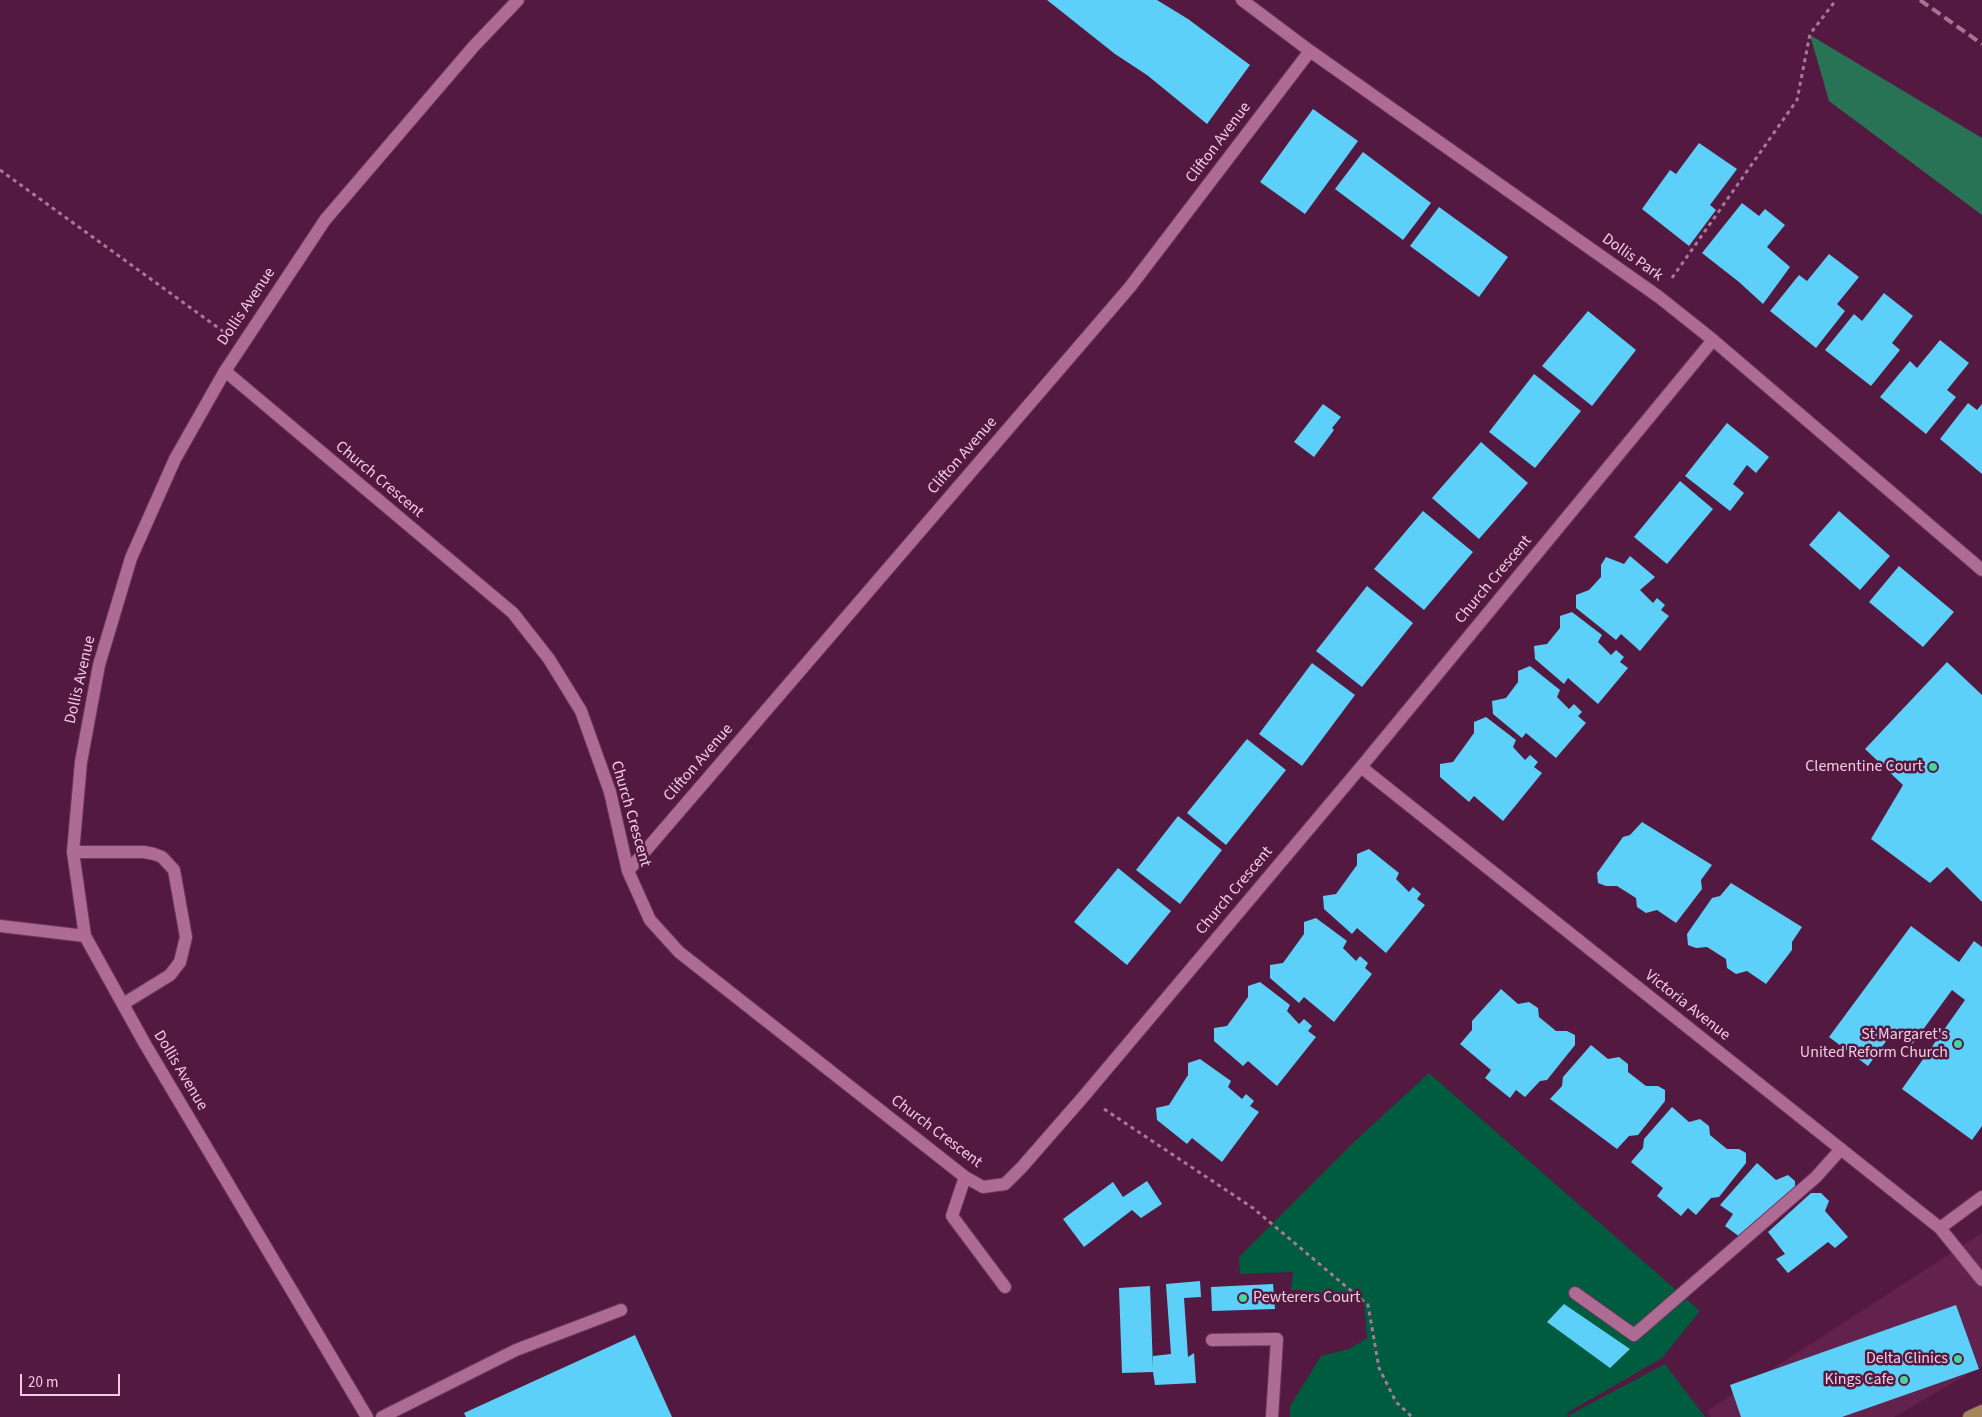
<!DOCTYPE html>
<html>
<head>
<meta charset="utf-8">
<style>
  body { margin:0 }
  #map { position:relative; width:1982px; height:1417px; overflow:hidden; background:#541940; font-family:"Source Sans 3",sans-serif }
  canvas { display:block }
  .scale { position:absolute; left:20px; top:1374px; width:100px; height:22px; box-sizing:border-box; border:2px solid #f1cce1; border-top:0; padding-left:6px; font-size:15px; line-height:18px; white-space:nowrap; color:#f1cce1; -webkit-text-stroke:4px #541940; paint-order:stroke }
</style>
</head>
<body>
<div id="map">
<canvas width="1982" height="1417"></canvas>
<div class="scale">20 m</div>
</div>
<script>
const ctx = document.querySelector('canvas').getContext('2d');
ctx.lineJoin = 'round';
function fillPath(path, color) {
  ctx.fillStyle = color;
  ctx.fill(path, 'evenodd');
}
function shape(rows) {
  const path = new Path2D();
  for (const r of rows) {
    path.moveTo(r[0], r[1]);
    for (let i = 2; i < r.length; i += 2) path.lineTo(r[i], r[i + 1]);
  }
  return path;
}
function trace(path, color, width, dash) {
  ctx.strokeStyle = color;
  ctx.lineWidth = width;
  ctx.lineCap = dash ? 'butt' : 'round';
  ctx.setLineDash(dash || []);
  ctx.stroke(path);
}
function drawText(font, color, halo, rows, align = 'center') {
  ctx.font = font + ' "Source Sans 3",sans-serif';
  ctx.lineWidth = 5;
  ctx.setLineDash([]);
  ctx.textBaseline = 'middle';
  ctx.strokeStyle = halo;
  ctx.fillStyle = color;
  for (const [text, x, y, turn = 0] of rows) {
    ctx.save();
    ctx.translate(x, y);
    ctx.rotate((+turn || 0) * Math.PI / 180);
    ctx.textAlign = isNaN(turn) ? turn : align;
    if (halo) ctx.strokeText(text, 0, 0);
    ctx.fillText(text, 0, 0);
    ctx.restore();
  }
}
const built = shape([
  [1982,1233,1982,1366,1894,1417,1711,1417,1707,1411]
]);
const green = shape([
  [1429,1073,1700,1311,1662,1358,1567,1413,1568,1417,1290,1417,1290,1406,1321,1356,1349,1349,1367,1338,1364,1302,1303,1301,1303,1290,1291,1290,1293,1272,1240,1274,1239,1257,1355,1141],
  [1665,1364,1705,1417,1570,1417,1569,1415]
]);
const forest = shape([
  [1810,35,1982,138,1982,215,1829,101]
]);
const building = shape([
  [1047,0,1157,0,1188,19,1250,65,1207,124,1147,75,1115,54],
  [1313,109,1358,141,1305,214,1260,182],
  [1699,143,1737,169,1710,205,1716,210,1689,246,1642,209,1670,170,1676,174],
  [1363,152,1431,203,1403,240,1335,189],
  [1742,203,1759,216,1765,209,1785,225,1767,247,1790,267,1763,304,1739,282,1702,253],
  [1439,207,1508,257,1479,297,1410,246],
  [1829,254,1859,277,1837,304,1845,311,1816,348,1770,311,1799,275,1807,281],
  [1884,293,1913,316,1892,343,1900,350,1871,386,1825,350,1854,314,1862,321],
  [1588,311,1636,350,1592,406,1542,366],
  [1940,340,1969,363,1947,390,1956,397,1926,434,1880,397,1910,361,1917,368],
  [1534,374,1581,411,1535,468,1489,432],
  [1968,403,1977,410,1982,404,1982,474,1940,439],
  [1323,404,1341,417,1332,428,1334,430,1314,457,1294,442],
  [1727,423,1769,457,1756,473,1747,465,1733,484,1744,493,1730,511,1685,476],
  [1481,442,1528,483,1479,539,1432,498],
  [1680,481,1713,509,1667,564,1634,537],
  [1423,511,1473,552,1424,610,1374,569],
  [1839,511,1890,556,1860,590,1809,545],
  [1630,556,1655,577,1640,590,1653,603,1657,598,1665,605,1661,610,1669,616,1640,651,1621,634,1616,640,1576,608,1576,595,1589,590,1601,577,1601,565,1606,557,1624,564],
  [1899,566,1954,612,1923,647,1869,602],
  [1367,586,1413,623,1362,687,1316,651],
  [1572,612,1602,635,1598,642,1611,655,1616,650,1624,657,1620,662,1628,668,1598,704,1568,678,1564,684,1535,659,1534,646,1547,644,1560,628,1560,616],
  [1947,662,1982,695,1982,902,1947,867,1930,883,1871,839,1903,785,1865,749],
  [1312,663,1355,695,1302,766,1259,734],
  [1530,666,1560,690,1557,697,1569,709,1574,704,1582,712,1578,716,1586,723,1556,758,1526,733,1522,738,1493,714,1492,701,1506,698,1518,682,1518,671],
  [1486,717,1516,740,1513,747,1525,760,1530,755,1538,762,1534,767,1542,773,1503,821,1474,796,1469,802,1440,777,1440,764,1453,762,1474,733,1474,722],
  [1247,739,1286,770,1226,845,1187,813],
  [1178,816,1222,850,1180,904,1136,870],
  [1642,822,1712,865,1701,880,1702,889,1676,923,1657,910,1646,913,1637,907,1636,898,1617,886,1606,886,1598,883,1597,873,1623,837,1630,835],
  [1369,849,1399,873,1396,879,1409,892,1413,887,1421,894,1417,899,1425,905,1386,953,1357,928,1352,934,1324,909,1323,896,1336,894,1357,865,1357,854],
  [1118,868,1171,911,1127,965,1074,922],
  [1731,883,1802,927,1792,942,1792,950,1766,984,1747,971,1736,974,1727,968,1726,959,1707,947,1696,948,1688,945,1687,934,1712,898,1720,896],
  [1316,918,1347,941,1343,948,1356,961,1360,956,1368,963,1365,968,1372,974,1334,1022,1304,997,1299,1003,1270,978,1270,965,1283,963,1304,934,1304,922],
  [1911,926,1959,962,1974,941,1982,947,1982,1126,1972,1140,1902,1089,1965,1000,1952,990,1911,1046,1892,1033,1868,1066,1829,1037],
  [1260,982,1290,1005,1287,1011,1299,1024,1304,1019,1312,1026,1308,1031,1316,1037,1277,1086,1248,1061,1243,1066,1214,1041,1214,1028,1227,1026,1248,997,1248,986],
  [1501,989,1518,1004,1529,1002,1538,1008,1539,1017,1556,1031,1567,1031,1575,1035,1575,1045,1547,1080,1540,1081,1525,1097,1516,1090,1510,1098,1485,1078,1491,1070,1460,1044,1472,1030,1472,1021],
  [1591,1045,1608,1059,1619,1057,1628,1064,1628,1072,1646,1086,1658,1086,1665,1090,1665,1101,1638,1135,1629,1136,1617,1149,1550,1099,1562,1086,1563,1077],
  [1200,1059,1231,1081,1228,1087,1242,1099,1246,1094,1254,1101,1250,1106,1259,1112,1222,1162,1192,1138,1187,1144,1157,1120,1156,1108,1169,1105,1188,1075,1188,1063],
  [1672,1107,1689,1122,1700,1119,1709,1126,1710,1135,1727,1149,1739,1149,1746,1153,1746,1163,1719,1197,1711,1198,1696,1215,1688,1208,1681,1216,1657,1196,1663,1188,1631,1162,1643,1148,1644,1139],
  [1757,1163,1776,1180,1788,1175,1795,1181,1795,1192,1740,1237,1725,1226,1733,1214,1720,1205],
  [1147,1181,1162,1204,1141,1218,1132,1210,1084,1247,1063,1219,1113,1182,1123,1197],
  [1811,1193,1821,1193,1829,1201,1825,1211,1848,1237,1835,1248,1828,1242,1788,1273,1776,1259,1785,1254,1768,1232],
  [1200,1281,1201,1297,1184,1298,1188,1357,1194,1353,1196,1383,1155,1385,1153,1372,1122,1373,1119,1288,1150,1286,1153,1368,1153,1356,1171,1354,1166,1284],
  [1273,1284,1275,1309,1212,1311,1211,1287],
  [1564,1304,1630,1349,1610,1368,1547,1322],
  [1956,1305,1979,1369,1842,1417,1741,1417,1730,1385],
  [635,1335,672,1417,466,1417,464,1413]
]);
const path = shape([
  [0,170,224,332],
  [1672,278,1797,100,1810,34,1836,0],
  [1104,1109,1253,1208,1368,1305,1379,1368,1396,1402,1412,1417]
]);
const service = shape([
  [73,852,144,852,154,854,162,857,174,870,186,937,180,962,170,975,123,1004],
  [1940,1228,1982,1197],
  [1575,1293,1634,1335,1816,1177,1841,1149],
  [382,1417,516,1350,621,1310]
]);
const minor = shape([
  [1242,0,1310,51,1659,297,1713,340,1982,570],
  [225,371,513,613,549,659,581,711,610,792,628,871,650,920,679,952,965,1177,983,1187,1005,1184,1022,1167,1084,1096,1361,767,1713,340],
  [1361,767,1940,1228,1982,1280],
  [628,871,1130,287,1310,51],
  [0,926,85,936],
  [965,1177,952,1216,1005,1287],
  [1212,1340,1277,1339,1272,1417],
  [367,1417,145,1044,85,936,73,852,81,762,99,665,131,558,175,459,225,371,325,220,474,46,518,0]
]);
const primary = shape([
  [1969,1417,1982,1411]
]);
const rail = shape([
  [1920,0,1982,44]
]);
const markers = [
  [1933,767,5,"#47d49d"],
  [1958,1044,5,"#47d49d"],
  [1243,1298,5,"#47d49d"],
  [1958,1359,5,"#47d49d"],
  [1904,1380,5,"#47d49d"]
];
const streetNames = [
  ["Clifton Avenue",1219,143,-53],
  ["Dollis Park",1632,258,35],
  ["Dollis Avenue",247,307,-56],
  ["Clifton Avenue",963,456,-49],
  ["Church Crescent",379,480,40],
  ["Church Crescent",1494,580,-50],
  ["Dollis Avenue",81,680,-77],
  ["Clifton Avenue",699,763,-49],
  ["Church Crescent",630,814,74],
  ["Church Crescent",1235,891,-50],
  ["Victoria Avenue",1687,1006,38],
  ["Dollis Avenue",180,1071,59],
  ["Church Crescent",936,1132,37]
];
const poiNames = [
  ["Clementine Court",1923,767],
  ["St Margaret's",1948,1035],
  ["United Reform Church",1948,1053],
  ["Pewterers Court",1253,1298,"left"],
  ["Delta Clinics",1948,1359],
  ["Kings Cafe",1894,1380]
];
fillPath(built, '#63224d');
fillPath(green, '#005c3f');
fillPath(forest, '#287355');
fillPath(building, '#5cd0f8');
trace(service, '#6b395b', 14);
trace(minor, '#6b395b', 14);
trace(primary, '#6b395b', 14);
trace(path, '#a87996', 3, [4, 4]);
trace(service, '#ae6b93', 12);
trace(minor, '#ae6b93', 12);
trace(primary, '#a4845b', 12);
trace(rail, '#a47592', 4, [10, 5]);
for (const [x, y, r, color] of markers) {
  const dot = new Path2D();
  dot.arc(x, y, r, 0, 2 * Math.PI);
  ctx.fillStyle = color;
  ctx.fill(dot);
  trace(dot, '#541940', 2);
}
drawText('16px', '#f1cce1', '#541940', streetNames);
drawText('16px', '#f1cce1', '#541940', poiNames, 'right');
</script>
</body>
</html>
